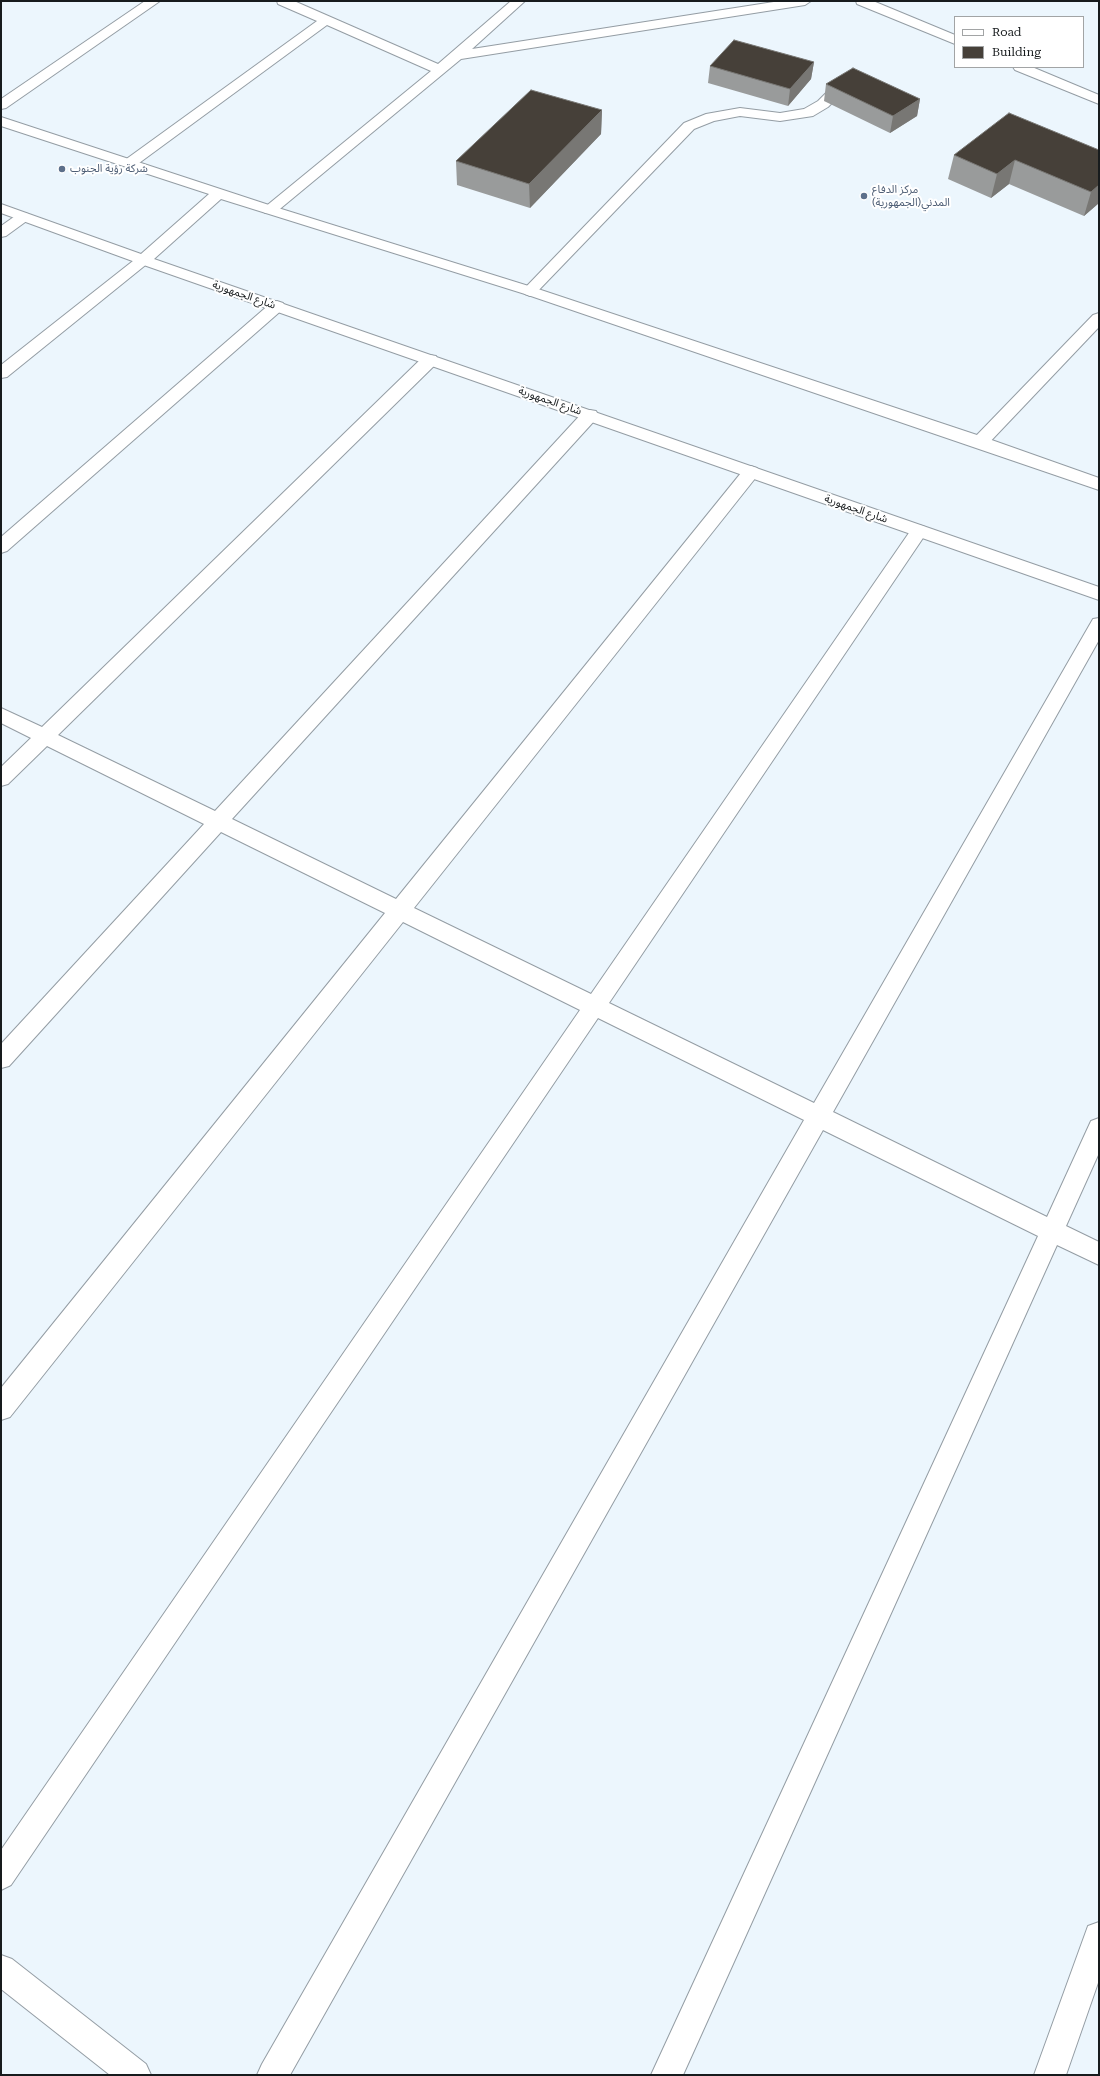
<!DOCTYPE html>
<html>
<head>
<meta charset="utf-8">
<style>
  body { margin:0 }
  #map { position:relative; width:1100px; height:2076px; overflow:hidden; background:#ecf6fd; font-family:"Roboto Serif",serif }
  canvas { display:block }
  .frame { position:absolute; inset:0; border:2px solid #171b1d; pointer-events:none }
  .legend { position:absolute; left:954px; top:16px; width:130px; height:52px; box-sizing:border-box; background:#fff; border:1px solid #a2a4a5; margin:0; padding:5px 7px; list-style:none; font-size:12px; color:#171b1d }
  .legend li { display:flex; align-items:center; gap:8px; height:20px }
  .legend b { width:20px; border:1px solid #a2a4a5 }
</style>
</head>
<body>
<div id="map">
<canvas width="1100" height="2076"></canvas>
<div class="frame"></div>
<ul class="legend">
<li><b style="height:5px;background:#fff"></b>Road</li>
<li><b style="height:11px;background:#464039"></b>Building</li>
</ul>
</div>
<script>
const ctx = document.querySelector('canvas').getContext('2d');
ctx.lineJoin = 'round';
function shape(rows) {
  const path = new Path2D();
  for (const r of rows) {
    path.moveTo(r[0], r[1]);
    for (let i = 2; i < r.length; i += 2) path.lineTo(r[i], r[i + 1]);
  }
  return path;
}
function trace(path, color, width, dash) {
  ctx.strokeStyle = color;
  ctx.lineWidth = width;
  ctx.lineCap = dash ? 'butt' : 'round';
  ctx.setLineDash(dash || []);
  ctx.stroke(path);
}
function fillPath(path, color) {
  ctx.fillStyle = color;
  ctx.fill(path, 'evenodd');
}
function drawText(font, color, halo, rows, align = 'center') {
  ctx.font = font + ' "Roboto Serif","Noto Sans Arabic",serif';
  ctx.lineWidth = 4;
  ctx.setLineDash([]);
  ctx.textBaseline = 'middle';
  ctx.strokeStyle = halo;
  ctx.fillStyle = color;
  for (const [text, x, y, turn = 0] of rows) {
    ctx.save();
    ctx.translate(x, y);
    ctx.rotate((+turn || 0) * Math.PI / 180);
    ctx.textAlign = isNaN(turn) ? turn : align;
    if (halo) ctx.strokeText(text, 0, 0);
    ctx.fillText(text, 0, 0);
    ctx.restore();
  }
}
const street = shape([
  [145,1,160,1,6,108,1,109,1,99,145,1],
  [277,1,294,1,438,64,511,1,525,1,472,49,780,1,811,1,805,5,461,59,275,213,265,213,263,210,265,207,431,71,327,25,135,166,125,166,123,163,125,160,317,21,278,4,277,1],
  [856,1,873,1,955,35,955,44,857,4,856,1],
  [1013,67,1032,67,1099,95,1099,104,1015,70,1013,67],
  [846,77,851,78,853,81,851,84,828,107,813,116,780,121,740,116,714,121,694,129,535,294,530,296,525,294,522,291,684,123,706,114,740,108,780,113,804,109,818,101,841,78,846,77],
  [23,213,28,214,30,217,28,220,6,236,1,237,1,226,18,214,23,213],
  [143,255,148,257,151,260,148,263,7,377,1,378,1,365,138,257,143,255],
  [277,301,283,303,285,306,283,309,7,551,1,553,1,537,271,303,277,301],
  [1099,313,1099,327,986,446,980,447,974,446,972,442,974,438,1093,315,1099,313],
  [430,355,436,356,438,360,436,364,58,735,215,811,584,411,590,410,596,411,598,415,596,419,232,819,396,899,745,468,751,466,757,468,760,472,757,476,414,908,591,994,913,527,919,525,925,527,928,531,925,535,609,1003,814,1103,1093,619,1099,618,1099,640,833,1112,1047,1217,1091,1121,1099,1118,1099,1153,1066,1226,1099,1242,1099,1265,1057,1245,683,2075,651,2075,1038,1236,823,1130,290,2075,257,2075,262,2064,804,1120,598,1018,11,1885,1,1890,1,1850,580,1010,403,922,10,1417,1,1420,1,1388,385,913,221,832,9,1066,1,1068,1,1044,204,824,47,746,8,784,1,786,1,767,31,738,1,723,1,708,42,727,424,356,430,355],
  [1099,1922,1099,1980,1066,2075,1034,2075,1088,1926,1099,1922],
  [1,1955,12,1959,146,2064,151,2075,110,2075,1,1989,1,1955]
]);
const secondary = shape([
  [1,117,275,207,535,288,986,438,1099,478,1099,490,525,294,221,199,154,259,1099,587,1099,600,138,263,1,213,1,204,141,254,209,194,1,126,1,117]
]);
const wall = shape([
  [814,62,811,79,788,106,708,83,710,66],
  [826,84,920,99,917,116,890,133,824,101],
  [602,110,601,134,530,208,457,185,456,161],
  [1099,150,1099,203,1084,216,1009,184,991,198,948,179,954,155]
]);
const shadedWall = shape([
  [814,62,811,79,788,106,790,89],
  [920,99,917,116,890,133,893,116],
  [602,110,601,134,530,208,529,184],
  [1015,160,1009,184,991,198,997,174],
  [1099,185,1099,203,1084,216,1091,192]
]);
const building = shape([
  [734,40,814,62,790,89,710,66,734,40],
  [853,68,920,99,893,116,826,84,853,68],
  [531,90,602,110,529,184,456,161,531,90],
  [1009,113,1099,150,1099,185,1091,192,1015,160,997,174,954,155,1009,113]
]);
const markers = [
  [62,169,4,"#5c6f8a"],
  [864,196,4,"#5c6f8a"]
];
const farServicenames = [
  ["شركة رؤية الجنوب",70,169],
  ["مركز الدفاع",872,190],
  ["المدني(الجمهورية)",872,203]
];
const farStreetnames = [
  ["شارع الجمهورية",244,295,19],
  ["شارع الجمهورية",550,401,19],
  ["شارع الجمهورية",856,509,19]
];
trace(street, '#949da4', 2);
trace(secondary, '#949da4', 2);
fillPath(street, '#fff');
fillPath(secondary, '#fff');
fillPath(wall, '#999b9b');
fillPath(shadedWall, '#787774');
fillPath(building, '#464039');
trace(building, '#787774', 1);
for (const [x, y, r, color] of markers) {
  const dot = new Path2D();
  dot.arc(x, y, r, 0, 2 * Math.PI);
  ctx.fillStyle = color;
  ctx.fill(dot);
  trace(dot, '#fff', 1.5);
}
drawText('11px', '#4e5e75', '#fff', farServicenames, 'left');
drawText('11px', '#171b1d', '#fff', farStreetnames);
</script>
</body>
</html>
